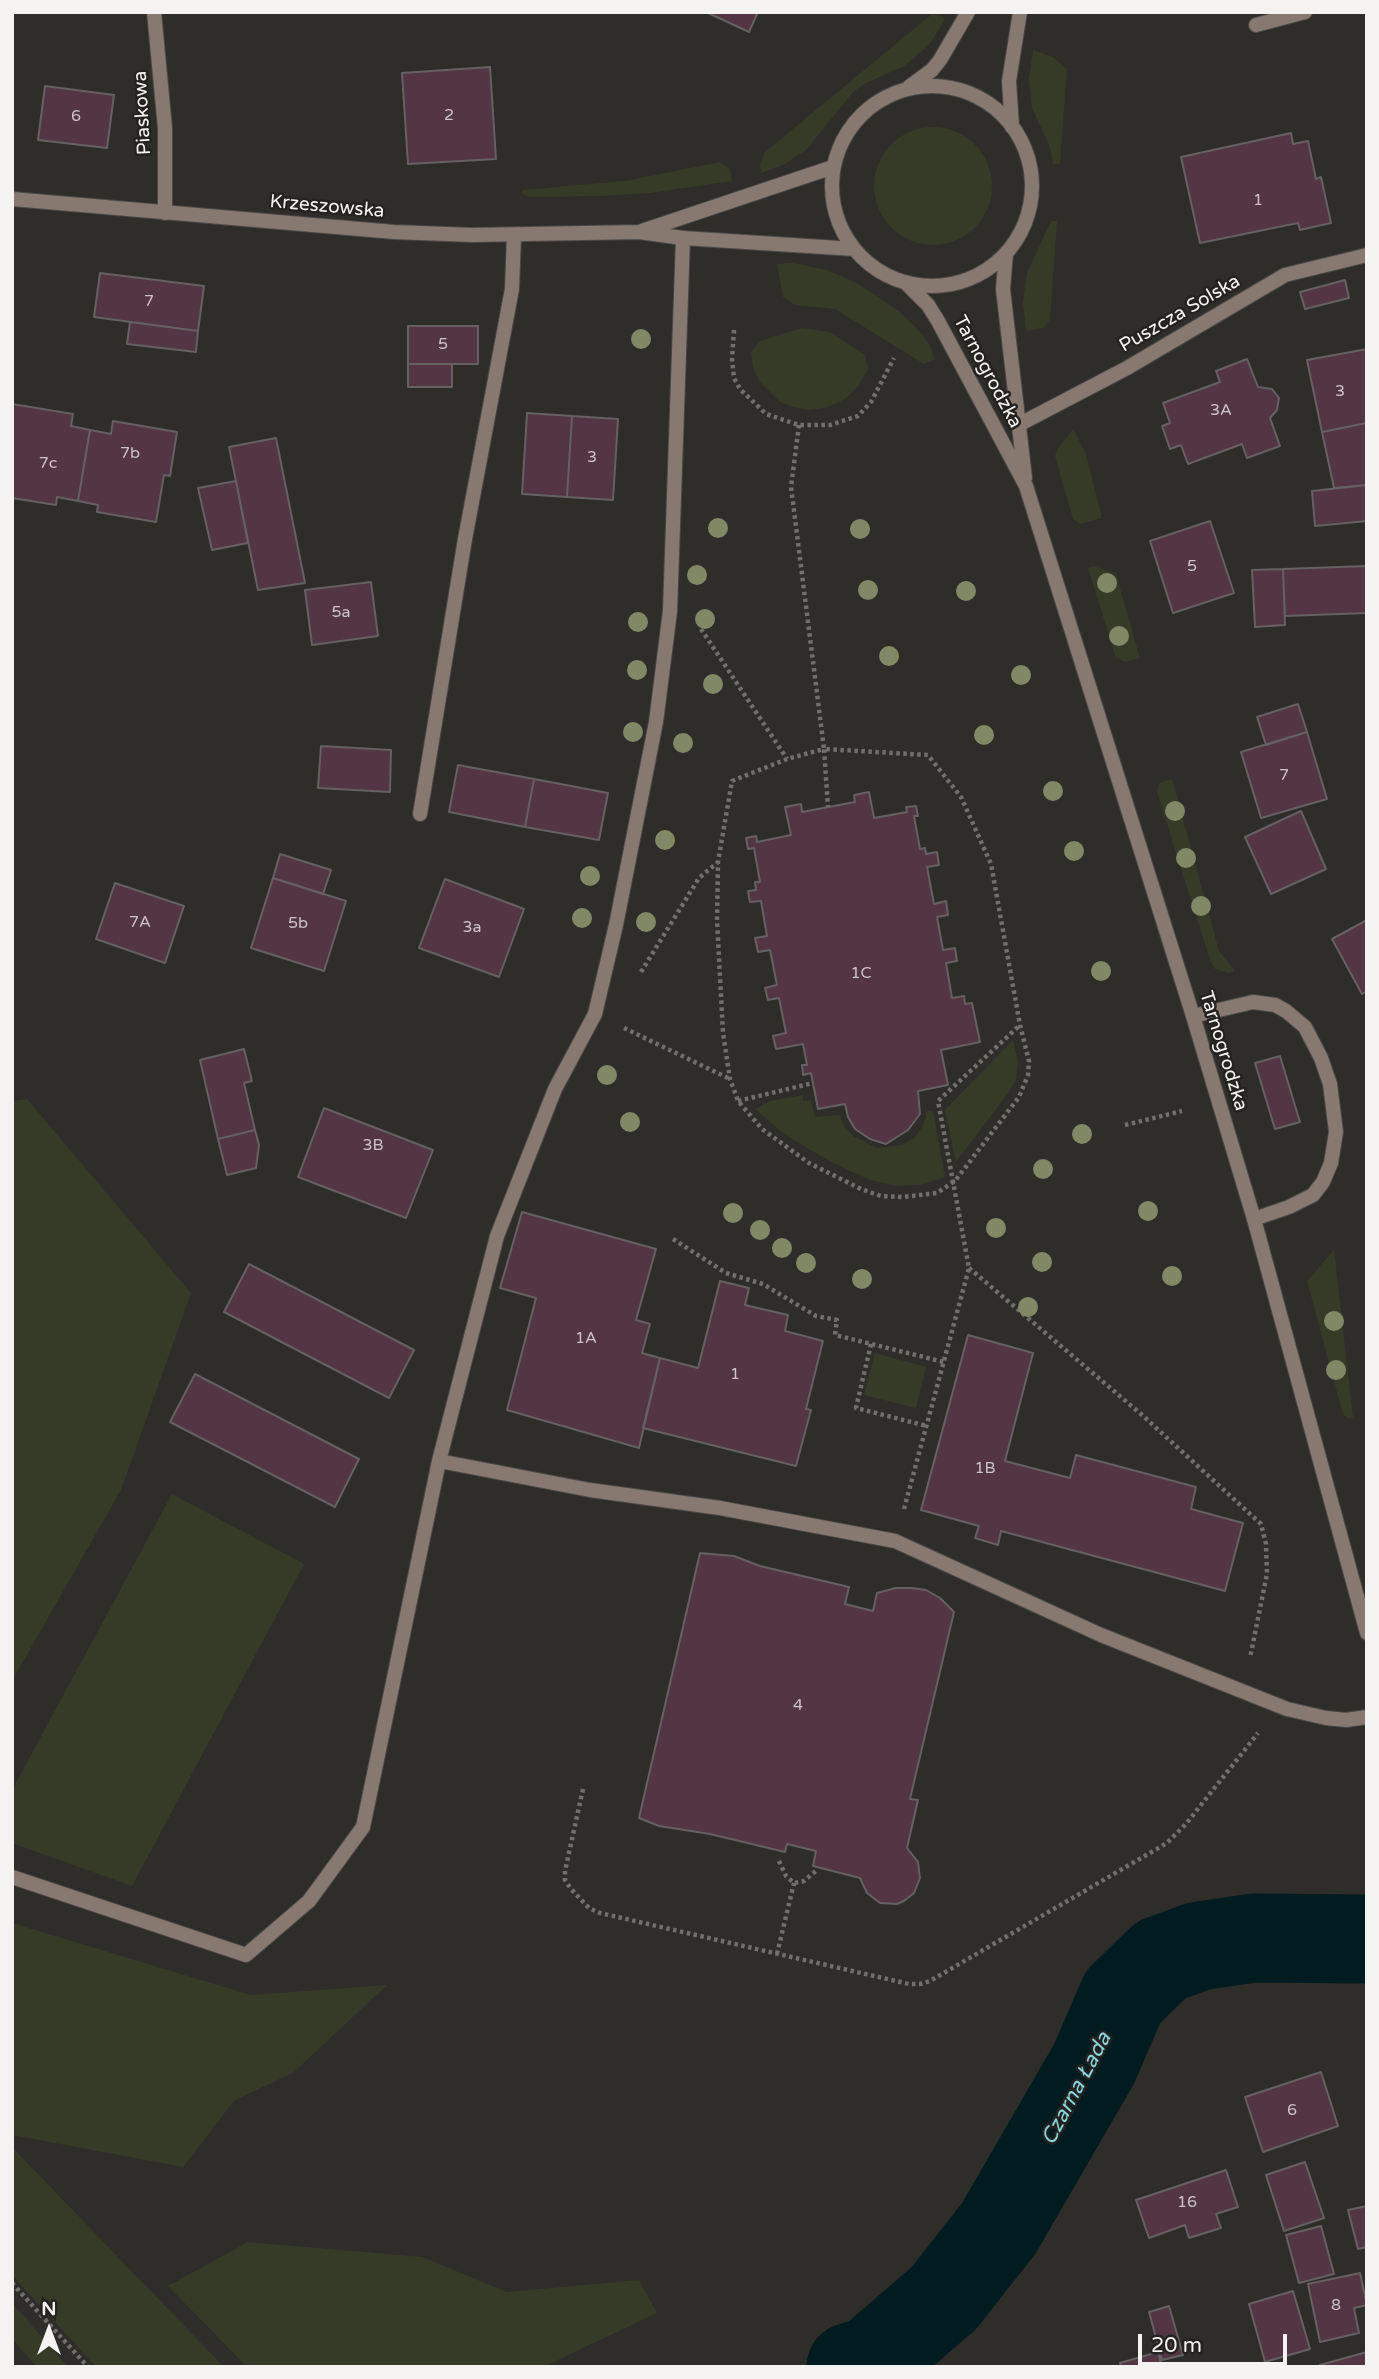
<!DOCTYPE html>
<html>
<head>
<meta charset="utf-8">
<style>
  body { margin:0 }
  #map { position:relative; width:1379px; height:2379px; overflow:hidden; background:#2e2d2a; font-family:"Varela Round",sans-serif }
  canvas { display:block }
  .frame { position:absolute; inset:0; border:14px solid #f4f3f1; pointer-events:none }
  .north { position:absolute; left:14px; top:2295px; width:70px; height:70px; -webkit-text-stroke:5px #242320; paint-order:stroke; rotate:0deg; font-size:19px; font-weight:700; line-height:28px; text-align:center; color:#f4f3f1 }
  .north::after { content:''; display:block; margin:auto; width:24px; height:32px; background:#f4f3f1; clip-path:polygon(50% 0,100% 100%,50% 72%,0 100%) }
  .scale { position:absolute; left:1138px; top:2334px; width:149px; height:32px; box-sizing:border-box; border:4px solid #f4f3f1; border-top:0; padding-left:9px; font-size:21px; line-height:24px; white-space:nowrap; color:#f4f3f1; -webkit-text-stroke:5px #242320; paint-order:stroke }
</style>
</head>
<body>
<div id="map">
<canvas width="1379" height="2379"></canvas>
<div class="frame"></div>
<div class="north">N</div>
<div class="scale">20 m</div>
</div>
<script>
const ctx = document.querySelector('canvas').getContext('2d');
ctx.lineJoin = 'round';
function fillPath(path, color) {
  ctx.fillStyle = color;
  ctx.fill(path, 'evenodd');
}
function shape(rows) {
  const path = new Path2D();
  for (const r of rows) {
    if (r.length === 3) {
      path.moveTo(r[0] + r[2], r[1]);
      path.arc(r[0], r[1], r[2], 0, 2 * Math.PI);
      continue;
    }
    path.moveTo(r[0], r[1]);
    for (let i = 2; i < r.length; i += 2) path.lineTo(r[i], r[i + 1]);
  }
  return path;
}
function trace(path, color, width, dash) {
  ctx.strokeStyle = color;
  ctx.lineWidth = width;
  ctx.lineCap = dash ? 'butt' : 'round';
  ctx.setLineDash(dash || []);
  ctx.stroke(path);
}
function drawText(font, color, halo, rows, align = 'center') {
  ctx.font = font + ' "Varela Round",sans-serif';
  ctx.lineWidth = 5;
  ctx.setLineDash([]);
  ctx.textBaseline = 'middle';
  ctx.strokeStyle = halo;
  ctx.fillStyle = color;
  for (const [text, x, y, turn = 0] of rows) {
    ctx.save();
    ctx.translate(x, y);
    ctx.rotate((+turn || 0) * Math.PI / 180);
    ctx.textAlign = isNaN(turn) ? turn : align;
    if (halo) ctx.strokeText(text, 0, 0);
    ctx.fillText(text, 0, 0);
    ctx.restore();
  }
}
const green = shape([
  [932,14,944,17,944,21,931,42,920,53,904,66,866,83,854,91,806,150,783,165,761,173,760,165,765,152],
  [1033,50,1053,57,1067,69,1060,164,1053,164,1050,147,1032,108,1029,79],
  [933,186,59],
  [720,162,730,169,732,181,650,193,601,196,528,197,522,193,522,190,625,181],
  [1051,221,1057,221,1050,320,1043,328,1026,331,1023,302,1027,273],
  [793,263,827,270,857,283,877,296,900,312,919,330,929,344,935,359,924,364,835,309,795,305,783,297,777,264],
  [802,328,830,332,864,354,868,369,860,383,850,395,838,403,824,408,809,410,794,407,780,402,759,381,753,367,751,352,760,341],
  [1073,429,1086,454,1102,518,1080,524,1073,519,1055,456,1058,448],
  [1094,566,1116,574,1140,658,1125,662,1116,658,1088,568],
  [1172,779,1219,951,1235,971,1229,973,1215,969,1210,960,1157,792,1159,783],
  [1013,1040,1018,1061,1016,1080,1009,1092,956,1162,945,1110],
  [803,1095,803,1101,811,1100,815,1117,840,1115,844,1126,853,1136,877,1148,903,1145,915,1137,923,1126,927,1111,933,1111,945,1177,920,1185,896,1186,870,1180,835,1164,807,1148,782,1132,755,1109,770,1101],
  [27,1099,191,1293,121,1490,12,1681,12,1101],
  [1334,1250,1353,1418,1347,1418,1343,1414,1307,1281],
  [875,1353,926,1367,916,1408,864,1395],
  [172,1494,304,1564,132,1886,12,1843,12,1790],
  [12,1923,251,1995,387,1985,294,2072,234,2101,183,2167,12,2135],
  [12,2147,224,2367,96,2367,12,2275],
  [248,2242,422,2257,507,2292,639,2280,657,2313,543,2367,247,2367,168,2286],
  [12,2303,13,2304,68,2367,37,2367,12,2339]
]);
const river = shape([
  [851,2367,871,2361,944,2298,999,2228,1094,2064,1123,1997,1161,1960,1199,1946,1254,1938,1367,1939]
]);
const building = shape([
  [706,12,758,12,749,32,706,12],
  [490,67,496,159,408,164,402,73,490,67],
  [45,86,114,95,107,148,38,140,45,86],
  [1291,133,1293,144,1308,141,1316,179,1321,177,1331,223,1300,230,1298,223,1200,243,1181,157,1291,133],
  [100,273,204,286,198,331,94,317,100,273],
  [1345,280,1349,298,1305,309,1300,292,1345,280],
  [130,322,198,331,196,352,127,344,130,322],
  [408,326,478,326,478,364,408,364,408,326],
  [1367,349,1367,423,1322,432,1307,360,1367,349],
  [1247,359,1258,387,1272,389,1279,398,1277,410,1270,418,1280,446,1247,458,1242,444,1188,464,1181,445,1170,449,1162,426,1170,423,1163,403,1220,382,1216,371,1247,359],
  [408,364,452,364,452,387,408,387,408,364],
  [12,404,73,414,71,426,90,430,78,501,57,497,56,505,12,498,12,404],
  [527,413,572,416,567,497,522,494,527,413],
  [572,416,618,419,613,500,567,497,572,416],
  [113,421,177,432,170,476,164,475,156,522,97,512,98,505,78,501,90,430,111,434,113,421],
  [1367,423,1367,485,1334,488,1322,432,1367,423],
  [276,438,305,583,258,590,229,447,276,438],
  [236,481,248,543,212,550,198,488,236,481],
  [1367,485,1367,521,1315,526,1312,491,1367,485],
  [1210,521,1234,593,1173,613,1150,541,1210,521],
  [1367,566,1367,613,1285,616,1283,569,1367,566],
  [1283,569,1285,625,1255,627,1252,570,1283,569],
  [371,582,378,636,312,645,305,590,371,582],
  [1298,704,1307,732,1266,745,1257,717,1298,704],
  [1307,732,1327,799,1261,818,1241,752,1307,732],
  [321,746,391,750,390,792,318,788,321,746],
  [458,765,534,779,525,827,449,812,458,765],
  [534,779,608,793,599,840,525,827,534,779],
  [869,792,874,818,907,812,906,807,916,806,918,816,914,816,920,849,925,848,926,854,937,852,939,865,927,867,934,904,946,901,948,915,937,917,943,950,955,948,957,961,946,963,952,998,964,996,965,1004,972,1003,980,1042,941,1050,948,1085,918,1091,920,1114,908,1130,886,1144,870,1139,855,1129,848,1117,845,1104,818,1109,811,1073,803,1075,802,1065,807,1065,803,1044,776,1049,773,1036,786,1033,779,998,768,1000,765,988,777,985,770,950,758,952,755,938,767,936,761,901,750,902,748,891,756,890,755,882,760,882,754,848,748,849,746,838,756,836,757,842,791,835,785,807,801,804,802,812,855,802,854,795,869,792],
  [1301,811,1326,869,1271,894,1245,837,1301,811],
  [280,854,331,870,323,894,273,878,280,854],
  [273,878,346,901,324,971,251,948,273,878],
  [445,879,524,909,499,977,419,948,445,879],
  [115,883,184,906,165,963,96,939,115,883],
  [1367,920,1367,991,1362,994,1332,939,1367,920],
  [244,1049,252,1081,244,1083,255,1130,218,1139,200,1060,244,1049],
  [1280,1056,1300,1122,1275,1129,1255,1063,1280,1056],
  [324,1108,433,1150,406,1218,298,1177,324,1108],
  [255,1130,259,1145,256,1168,227,1175,218,1139,255,1130],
  [522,1212,656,1249,636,1320,650,1324,642,1353,660,1358,639,1448,507,1410,536,1298,500,1288,522,1212],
  [249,1264,414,1350,389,1398,224,1312,249,1264],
  [720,1281,749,1288,745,1305,788,1315,785,1331,823,1341,806,1409,811,1410,796,1466,643,1428,660,1358,698,1368,720,1281],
  [968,1335,1033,1353,1005,1461,1070,1478,1076,1455,1196,1487,1191,1509,1243,1523,1225,1591,1001,1531,998,1545,975,1538,979,1526,921,1510,968,1335],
  [195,1374,359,1459,335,1507,170,1422,195,1374],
  [700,1553,734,1556,760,1566,849,1587,845,1604,873,1611,877,1593,896,1588,911,1588,926,1590,940,1598,954,1612,910,1799,918,1800,907,1848,918,1862,920,1878,914,1893,904,1901,897,1904,880,1903,867,1893,860,1878,813,1866,816,1851,787,1844,785,1852,710,1834,659,1826,639,1818,700,1553],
  [1321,2072,1338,2126,1263,2152,1245,2097,1321,2072],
  [1305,2162,1324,2218,1284,2231,1266,2175,1305,2162],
  [1226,2170,1238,2207,1216,2214,1221,2228,1189,2238,1185,2225,1149,2238,1136,2200,1226,2170],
  [1367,2206,1367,2247,1358,2249,1348,2210,1367,2206],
  [1321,2226,1334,2274,1299,2283,1286,2235,1321,2226],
  [1360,2273,1367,2305,1354,2308,1359,2333,1320,2342,1308,2284,1360,2273],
  [1293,2291,1310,2349,1265,2362,1249,2304,1293,2291],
  [1169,2306,1183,2355,1162,2360,1149,2312,1169,2306],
  [1158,2352,1162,2367,1121,2367,1120,2363,1158,2352],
  [1367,2352,1367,2367,1320,2367,1320,2365,1367,2352]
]);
const path = shape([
  [734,330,732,359,734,378,740,389,766,414,799,425,830,425,858,416,871,402,894,358],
  [799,425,791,487,824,749,928,755,961,797,991,864,1020,1025,1029,1061,1028,1075,1019,1097,955,1181,937,1193,903,1197,881,1196,861,1189,809,1163,762,1129,738,1101,730,1079,723,1033,717,920,718,862,732,781,787,759,824,749,828,807],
  [701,629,787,759],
  [641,972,699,878,718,862],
  [624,1028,730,1079],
  [738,1101,813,1083],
  [1125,1125,1182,1111],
  [673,1239,726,1273,763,1284,816,1316,837,1320,835,1335,944,1362],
  [969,1268,1141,1414,1261,1524,1266,1544,1267,1574,1250,1658],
  [871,1344,856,1408,927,1426],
  [904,1509,969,1268,938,1101,1020,1025],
  [583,1789,565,1871,565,1880,571,1889,589,1908,600,1913,909,1984,920,1984,930,1981,1167,1843,1186,1824,1258,1733],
  [779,1861,786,1876,794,1883,804,1881,817,1870],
  [777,1954,794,1883],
  [12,2283,88,2367]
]);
const service = shape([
  [683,238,670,611,656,722,616,925,595,1014,555,1089,497,1236,439,1461,590,1490,720,1508,895,1541,1101,1635,1287,1709,1326,1718,1346,1720,1367,1717],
  [420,814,465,539,512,289,514,235],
  [1193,1016,1253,1002,1275,1005,1286,1011,1305,1027,1321,1058,1330,1084,1336,1132,1331,1163,1323,1182,1313,1195,1289,1207,1254,1219],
  [12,1877,246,1955,309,1901,363,1827,439,1461]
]);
const minor = shape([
  [154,12,165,128,165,213],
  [1256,25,1305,12],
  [1020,424,1127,368,1285,275,1367,255]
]);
const tertiary = shape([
  [932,186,100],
  [909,87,932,70,940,60,968,12],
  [1012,127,1009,81,1020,12],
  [12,199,394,232,472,235,639,232,683,238,854,249],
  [642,231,833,167],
  [1006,253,1003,289,1025,478],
  [905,282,928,305,938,321,1026,486,1193,1016,1254,1219,1367,1633]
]);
const trees = [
  [641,339],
  [718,528],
  [860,529],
  [697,575],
  [1107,583],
  [868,590],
  [966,591],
  [705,619],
  [638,622],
  [1119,636],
  [889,656],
  [637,670],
  [1021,675],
  [713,684],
  [633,732],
  [984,735],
  [683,743],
  [1053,791],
  [1175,811],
  [665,840],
  [1074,851],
  [1186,858],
  [590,876],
  [1201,906],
  [582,918],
  [646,922],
  [1101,971],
  [607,1075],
  [630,1122],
  [1082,1134],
  [1043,1169],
  [1148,1211],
  [733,1213],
  [996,1228],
  [760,1230],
  [782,1248],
  [1042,1262],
  [806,1263],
  [1172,1276],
  [862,1279],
  [1028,1307],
  [1334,1321],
  [1336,1370]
];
const numberNames = [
  ["2",449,116],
  ["6",76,117],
  ["1",1258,201],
  ["7",149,302],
  ["5",443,345],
  ["3",1340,392],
  ["3A",1221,411],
  ["7b",130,454],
  ["3",592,458],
  ["7c",48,464],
  ["5",1192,567],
  ["5a",341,613],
  ["7",1284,776],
  ["7A",140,923],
  ["5b",298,924],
  ["3a",472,928],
  ["1C",861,974],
  ["3B",373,1146],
  ["1A",586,1339],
  ["1",735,1375],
  ["1B",985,1469],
  ["4",798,1706],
  ["6",1292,2111],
  ["16",1187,2203],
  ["8",1336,2306]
];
const streetNames = [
  ["Piaskowa",143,113,-93],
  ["Krzeszowska",327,207,5],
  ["Puszcza Solska",1180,314,-30],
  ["Tarnogrodzka",987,372,62],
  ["Tarnogrodzka",1223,1051,73]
];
const waterNames = [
  ["Czarna Łada",1077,2089,-62]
];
fillPath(green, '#363b27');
trace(river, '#001c20', 89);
fillPath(building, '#533543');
trace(building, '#656062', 2);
trace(service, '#4a4946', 16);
trace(minor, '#4a4946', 16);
trace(tertiary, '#4a4946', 16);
trace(path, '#706f6c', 4.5, [3.5, 3.5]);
trace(service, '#877870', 14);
trace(minor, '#877870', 14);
trace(tertiary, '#877870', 14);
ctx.fillStyle = '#818866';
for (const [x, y] of trees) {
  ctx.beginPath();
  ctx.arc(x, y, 10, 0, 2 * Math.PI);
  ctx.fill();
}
drawText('16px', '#ccc4c6', null, numberNames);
drawText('19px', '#f4f3f1', '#242320', streetNames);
drawText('italic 21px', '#89d6e1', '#242320', waterNames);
</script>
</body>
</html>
